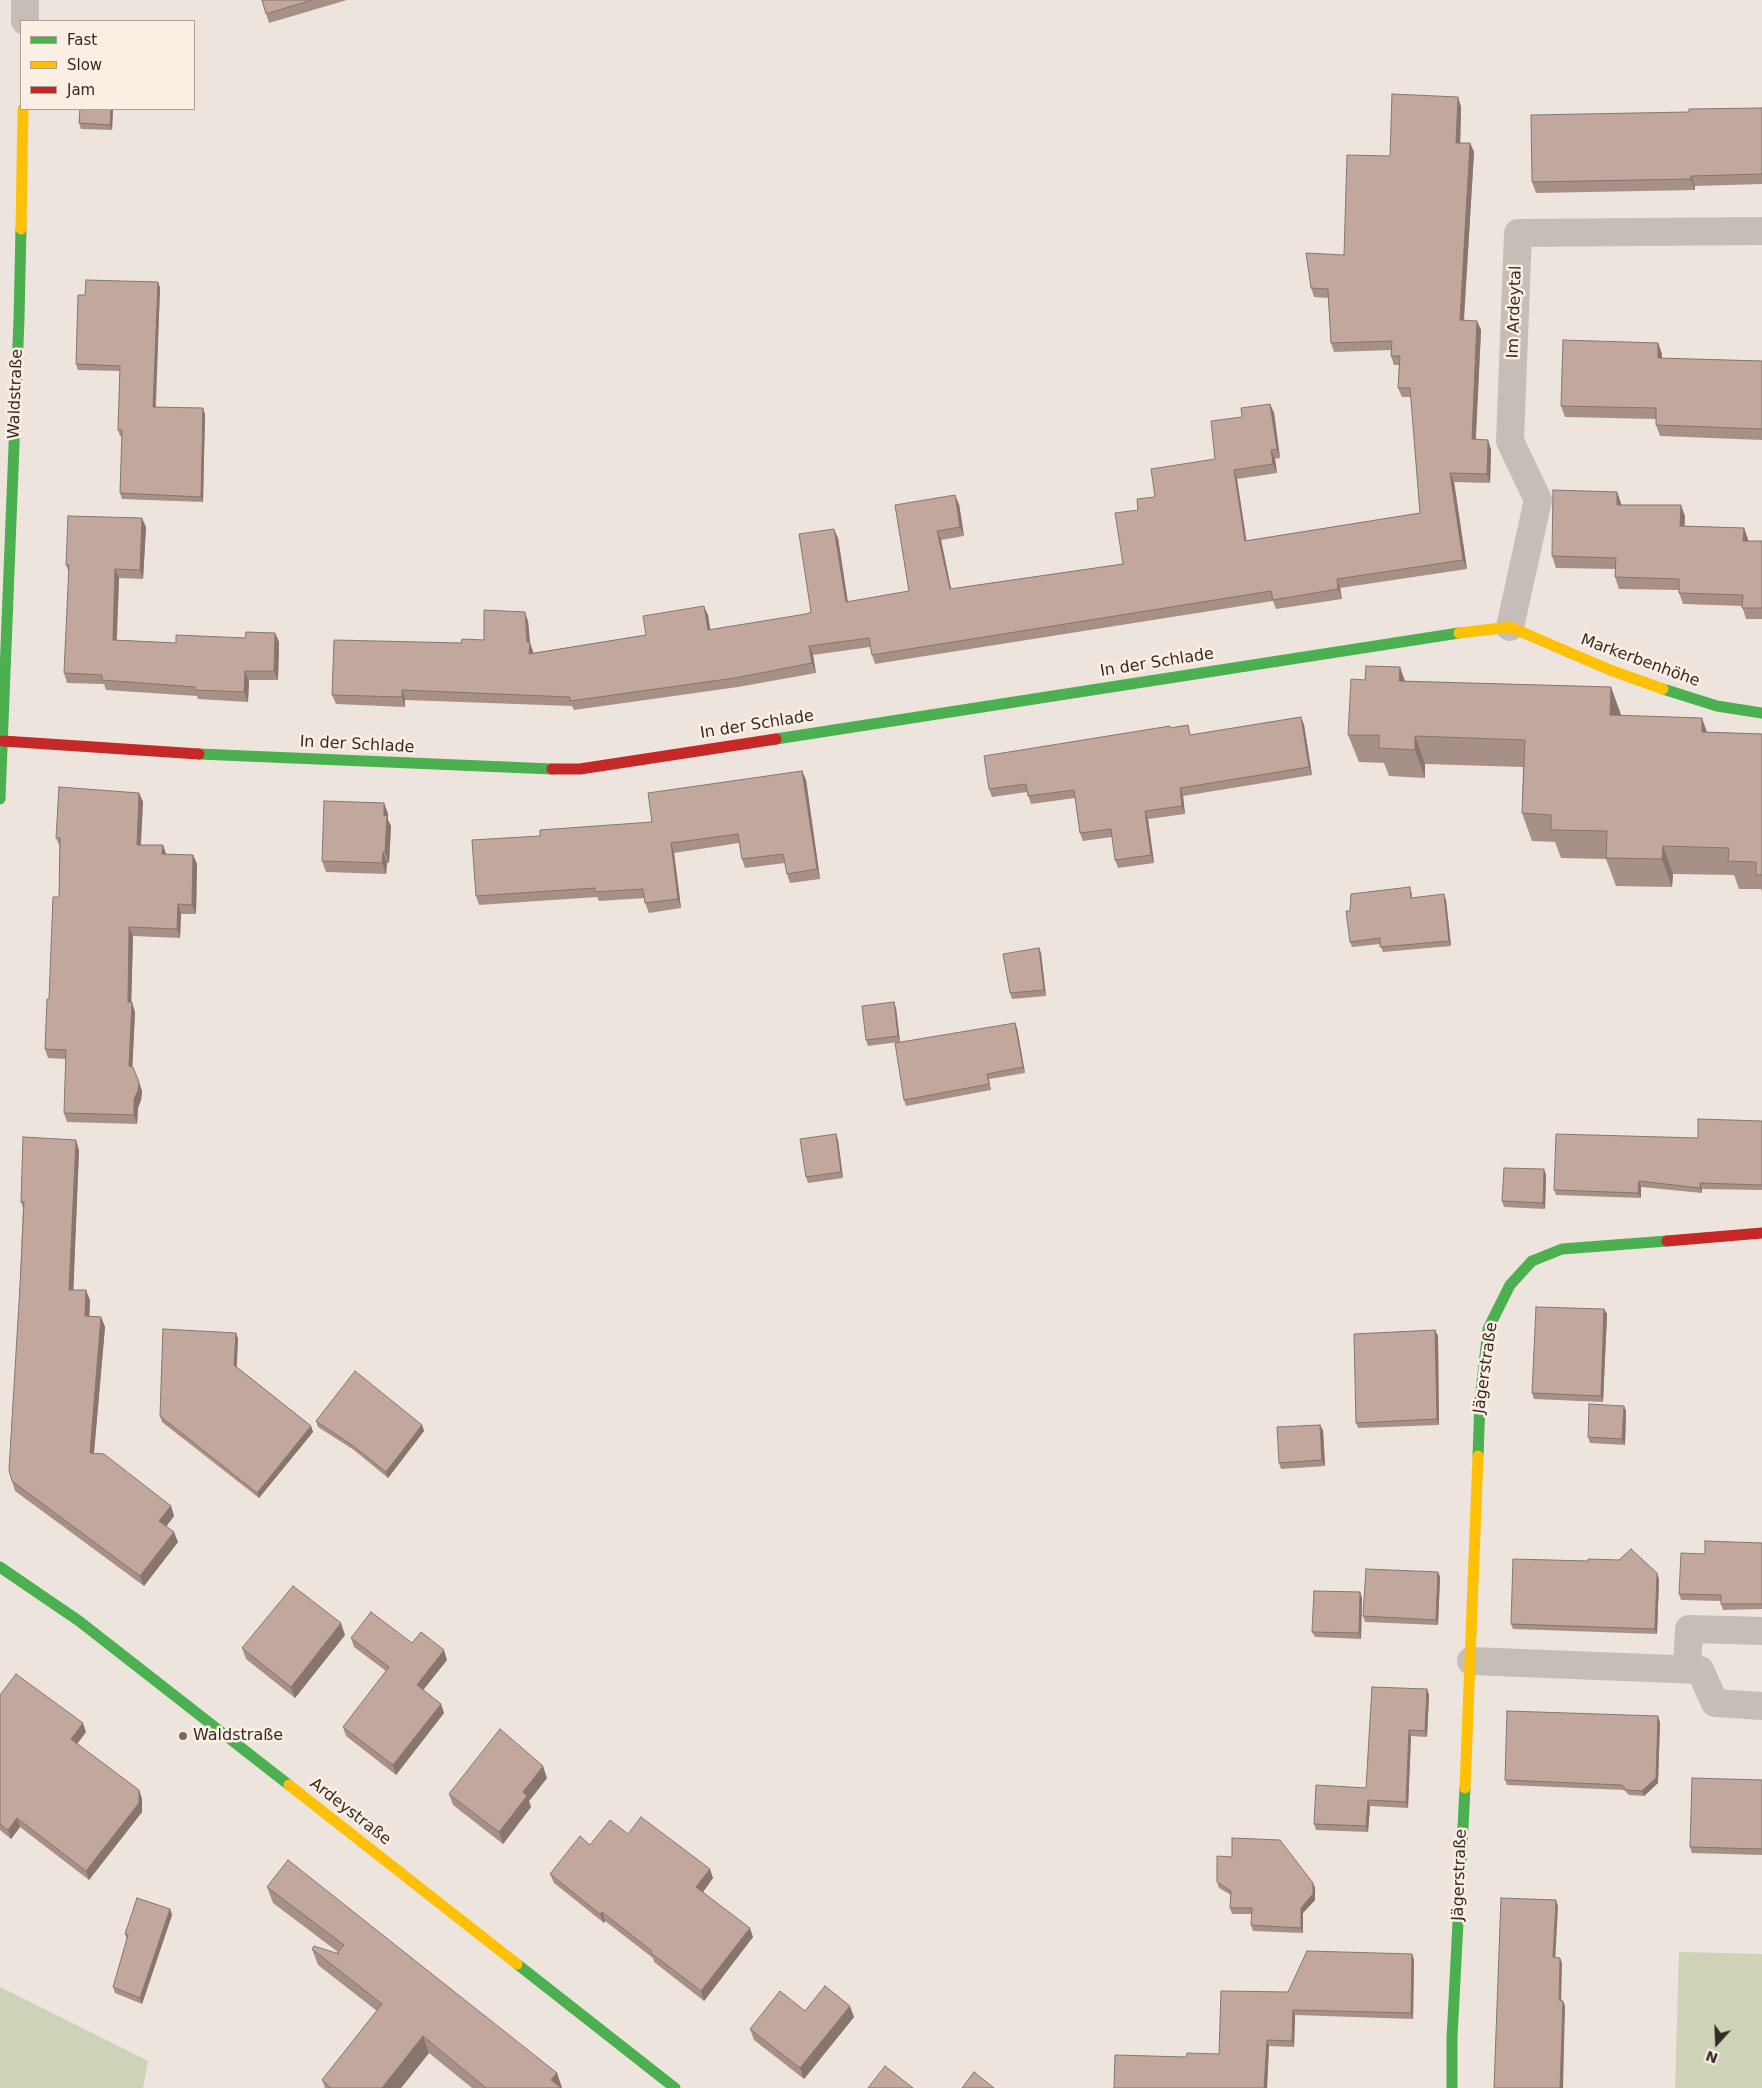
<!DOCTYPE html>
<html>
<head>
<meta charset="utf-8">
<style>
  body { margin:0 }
  #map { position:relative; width:1762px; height:2088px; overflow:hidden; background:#ede5dd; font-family:"DejaVu Sans",sans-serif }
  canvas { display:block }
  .legend { position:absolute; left:20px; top:20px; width:175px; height:90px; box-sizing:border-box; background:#fbefe3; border:1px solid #aca097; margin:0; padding:6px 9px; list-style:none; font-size:15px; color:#362a25 }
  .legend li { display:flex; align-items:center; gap:10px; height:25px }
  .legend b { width:25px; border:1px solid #aca097 }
  .north { position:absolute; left:1692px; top:2018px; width:50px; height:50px; -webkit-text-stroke:4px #fbefe3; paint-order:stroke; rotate:200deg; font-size:14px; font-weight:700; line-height:20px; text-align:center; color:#362a25 }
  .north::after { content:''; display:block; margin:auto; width:18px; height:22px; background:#362a25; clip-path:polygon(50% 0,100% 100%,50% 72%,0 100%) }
</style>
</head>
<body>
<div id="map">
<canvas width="1762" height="2088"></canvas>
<ul class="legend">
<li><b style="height:6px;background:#4caf50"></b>Fast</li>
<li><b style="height:6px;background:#ffc107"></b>Slow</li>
<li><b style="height:6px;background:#c62828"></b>Jam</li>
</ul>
<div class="north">N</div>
</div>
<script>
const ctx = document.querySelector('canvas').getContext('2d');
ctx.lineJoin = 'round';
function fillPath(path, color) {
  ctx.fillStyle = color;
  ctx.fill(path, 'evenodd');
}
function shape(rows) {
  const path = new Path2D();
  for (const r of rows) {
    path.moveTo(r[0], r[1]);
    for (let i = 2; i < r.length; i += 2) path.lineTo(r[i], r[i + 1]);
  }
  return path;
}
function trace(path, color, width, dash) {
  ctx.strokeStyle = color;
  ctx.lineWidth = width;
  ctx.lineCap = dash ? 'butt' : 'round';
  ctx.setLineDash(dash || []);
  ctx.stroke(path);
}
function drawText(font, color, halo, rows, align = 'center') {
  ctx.font = font + ' "DejaVu Sans",sans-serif';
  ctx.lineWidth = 5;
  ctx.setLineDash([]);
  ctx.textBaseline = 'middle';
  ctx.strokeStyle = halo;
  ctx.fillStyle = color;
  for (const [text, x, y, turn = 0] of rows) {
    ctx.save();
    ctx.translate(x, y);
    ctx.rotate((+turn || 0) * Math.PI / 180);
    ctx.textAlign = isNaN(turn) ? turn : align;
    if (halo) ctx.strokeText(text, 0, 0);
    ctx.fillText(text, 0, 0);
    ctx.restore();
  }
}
const green = shape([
  [1679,1952,1762,1954,1762,2088,1675,2088],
  [0,1987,148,2061,143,2088,0,2088]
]);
const street = shape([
  [25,21,25,0],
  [1510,627,1538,500,1510,441,1518,233,1762,231],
  [1471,1661,1700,1670,1715,1703,1762,1706],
  [1687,1669,1689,1629,1762,1631]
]);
const fast = shape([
  [1663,689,1717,706,1762,713],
  [776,739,1459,633],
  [199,754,552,769],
  [0,799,19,319,21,229],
  [1478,1456,1480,1400,1488,1329,1510,1285,1532,1261,1562,1249,1667,1241],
  [0,1567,79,1621,289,1785],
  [517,1964,675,2088],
  [1452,2088,1452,2038,1465,1788]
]);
const slow = shape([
  [21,229,23,109],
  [1459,633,1510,627,1610,670,1663,689],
  [289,1785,517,1964],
  [1465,1788,1478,1456]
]);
const jam = shape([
  [3,741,199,754],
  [552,769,580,769,776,739],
  [1667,1241,1762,1233]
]);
const wall = shape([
  [262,0,347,0,269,23],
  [1458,97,1461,107,1460,143,1470,143,1474,152,1464,321,1477,321,1481,330,1476,439,1491,449,1490,483,1454,482,1467,569,1340,588,1342,599,1276,609,1273,601,875,664,872,655,870,647,813,655,816,673,738,687,574,710,572,706,405,700,405,707,336,704,332,695,461,643,484,640,528,621,530,643,533,653,646,635,708,615,710,630,806,614,811,612,838,538,848,602,909,591,895,505,959,504,964,536,941,540,951,589,1123,564,1138,510,1155,497,1215,459,1242,417,1270,404,1274,413,1280,458,1275,459,1277,473,1237,479,1246,541,1420,513,1411,397,1402,397,1398,388,1399,365,1394,365,1391,356,1391,350,1334,352,1331,343,1328,298,1314,297,1311,288,1344,255,1390,156],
  [1762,108,1762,184,1695,186,1695,190,1536,193,1532,182,1689,112],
  [80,109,113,109,112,130,81,129,79,123],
  [158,282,160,288,156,407,205,414,203,502,122,499,120,493,122,436,120,436,118,430,120,371,78,370,76,364,85,295],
  [1658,343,1662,354,1662,358,1762,361,1762,440,1660,436,1656,425,1656,419,1565,417,1561,406],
  [1617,492,1621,505,1685,516,1684,526,1744,528,1748,541,1762,541,1762,619,1746,619,1742,606,1683,604,1679,593,1679,590,1619,589,1615,577,1616,569,1556,568,1552,556],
  [146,527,143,579,119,578,117,640,176,643,245,638,275,633,279,642,278,680,249,680,248,702,198,699,197,696,106,690,104,684,67,683,64,673,69,573,66,565],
  [1365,680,1611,687,1621,715,1707,732,1762,734,1762,892,1761,889,1739,889,1734,875,1673,874,1672,887,1616,886,1606,859,1561,858,1555,842,1532,841,1522,813,1523,767,1425,764,1425,778,1389,776,1384,763,1359,762,1348,735],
  [1301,717,1304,725,1312,775,1183,796,1185,814,1148,819,1154,863,1118,868,1115,860,1112,837,1083,841,1080,833,1075,798,1031,804,1027,792,992,797,989,789,1171,728,1192,735],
  [802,771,806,780,820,879,790,883,787,874,785,863,745,868,742,859,739,843,674,853,681,908,649,913,645,903,645,898,599,901,597,897,479,905,476,896,540,836,652,822],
  [139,793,143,802,141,845,163,845,166,854,193,855,197,864,196,914,181,914,180,938,133,936,131,1002,135,1012,132,1067,142,1091,141,1100,138,1108,137,1124,67,1122,64,1113,66,1059,48,1058,45,1049,59,897,60,847,56,838],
  [384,803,388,814,388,820,391,826,389,863,387,863,386,874,326,872,322,861],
  [1412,892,1412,898,1446,900,1451,946,1383,952,1380,944,1352,947,1350,942,1350,911],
  [1039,948,1041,953,1046,996,1012,999,1010,993],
  [896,1008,900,1042,1017,1028,1025,1073,989,1079,991,1090,906,1106,904,1100,898,1042,868,1046,866,1040],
  [1762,1121,1762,1190,1702,1189,1702,1193,1641,1187,1641,1198,1556,1195,1554,1190,1698,1138],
  [836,1134,838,1140,843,1178,808,1183,806,1177],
  [79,1150,73,1290,90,1300,89,1316,101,1317,105,1327,94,1453,171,1506,174,1516,166,1526,178,1542,144,1586,15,1491,12,1481,23,1208,21,1202],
  [1544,1169,1546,1175,1545,1209,1504,1207,1502,1201],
  [1604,1309,1607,1314,1603,1402,1534,1399,1532,1393],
  [1435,1330,1438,1336,1439,1425,1358,1428,1356,1423],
  [236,1333,238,1339,237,1367,311,1426,313,1432,259,1498,162,1422,160,1416],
  [1624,1406,1626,1411,1625,1445,1590,1443,1588,1437],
  [316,1421,422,1425,424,1431,388,1478,354,1450,318,1427],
  [1323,1430,1325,1466,1281,1469,1279,1463],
  [1762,1543,1762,1609,1723,1610,1721,1604,1721,1601,1681,1600,1679,1594,1705,1554],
  [1438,1572,1440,1577,1438,1625,1365,1622,1363,1616],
  [1659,1579,1657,1634,1513,1629,1511,1624],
  [1360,1592,1362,1598,1361,1639,1315,1637,1312,1632],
  [345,1635,295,1698,246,1659,242,1648],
  [351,1638,412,1643,447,1660,423,1690,441,1704,444,1713,396,1775,346,1736,343,1727,386,1671,354,1647],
  [1427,1689,1429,1695,1427,1737,1411,1736,1408,1808,1370,1806,1368,1832,1316,1830,1314,1824,1366,1788],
  [0,1695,86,1732,77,1744,139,1790,142,1799,142,1812,89,1880,20,1827,11,1839,0,1830],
  [1660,1722,1658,1783,1644,1796,1629,1795,1624,1790,1507,1785,1505,1780],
  [547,1778,529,1801,531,1807,503,1844,453,1805,449,1794],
  [1762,1780,1762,1855,1692,1853,1690,1847],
  [628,1834,713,1878,703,1892,753,1937,704,2001,654,1962,653,1958,605,1921,604,1923,554,1883,550,1874,590,1845],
  [1217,1882,1313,1883,1315,1888,1315,1900,1303,1913,1303,1933,1253,1931,1251,1925,1252,1914,1232,1914,1230,1908,1231,1895,1219,1888],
  [267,1887,557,2073,562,2088,472,2088,429,2053,401,2088,325,2088,322,2080,377,2011,318,1965,312,1949,338,1954,338,1952,273,1903],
  [170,1909,172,1915,142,2004,115,1993,113,1987,127,1940,125,1934],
  [1412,1954,1414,1960,1413,2019,1295,2015,1294,2047,1269,2046,1267,2088,1114,2088,1186,2057,1219,2054,1288,1992],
  [854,2017,804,2079,754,2040,750,2029]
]);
const shadedWall = shape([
  [1458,97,1461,107,1460,152,1456,143],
  [111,109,113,109,112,130,110,125],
  [1470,143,1474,152,1463,330,1460,320],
  [1691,176,1695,186,1695,190,1691,179],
  [158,282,160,288,155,412,153,407],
  [1477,321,1481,330,1475,448,1472,439],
  [1658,343,1662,354,1662,369,1658,358],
  [1270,404,1274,413,1280,458,1277,449],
  [203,408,205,414,203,502,201,497],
  [1488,440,1491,449,1490,483,1487,474],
  [1271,450,1275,459,1277,473,1273,464],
  [1234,470,1237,479,1248,550,1245,541],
  [1450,473,1454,482,1467,569,1463,560],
  [1617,492,1621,503,1621,516,1617,505],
  [955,495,959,504,964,536,960,527],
  [1681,505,1685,516,1684,537,1680,526],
  [142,518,146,527,143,579,140,570],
  [1744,528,1748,539,1748,552,1743,541],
  [834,529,838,538,849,611,846,602],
  [937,531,941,540,953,598,950,589],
  [115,569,119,578,116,649,113,640],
  [1337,579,1340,588,1342,599,1338,589],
  [704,606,708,615,712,640,708,630],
  [525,612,528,621,530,643,533,651,532,663,529,654],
  [275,633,279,642,278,680,274,671],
  [809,646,813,655,816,673,812,663],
  [1400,667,1410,695,1399,681],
  [245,671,249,680,248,702,244,692],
  [1611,687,1621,715,1610,715],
  [402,690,405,700,405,707,402,697],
  [1301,717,1304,725,1312,775,1309,767],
  [1702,718,1712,746,1702,732],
  [1415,736,1425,764,1425,778,1415,750],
  [802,771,806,780,820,879,817,869],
  [1180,788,1183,796,1185,814,1182,806],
  [139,793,143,802,140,854,137,845],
  [384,803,388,814,388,820,391,826,389,863,385,852,384,816],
  [1145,811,1148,819,1154,863,1151,855],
  [671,843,674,853,681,908,678,899],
  [163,845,166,854,162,854],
  [1663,846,1673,874,1672,887,1662,859],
  [383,852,387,863,386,874,382,863],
  [193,855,197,864,196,914,192,905],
  [1444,894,1446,900,1451,946,1449,941],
  [178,904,181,914,180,938,177,929],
  [129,927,133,936,131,1012,128,1002],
  [1039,948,1041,953,1046,996,1044,990],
  [132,1002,135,1012,132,1075,129,1066],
  [894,1002,896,1008,900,1042,898,1036],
  [1015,1023,1017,1028,1025,1073,1023,1067],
  [139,1082,142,1091,141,1100,138,1108,137,1124,134,1115,134,1099],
  [836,1134,838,1140,843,1178,841,1172],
  [76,1140,79,1150,73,1300,69,1290],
  [1544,1169,1546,1175,1545,1209,1543,1203],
  [1639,1181,1641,1187,1641,1198,1638,1193],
  [1700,1183,1702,1189,1702,1193,1700,1188],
  [86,1290,90,1300,89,1326,85,1316],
  [1604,1309,1607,1314,1603,1402,1601,1396],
  [101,1317,105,1327,93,1463,90,1453],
  [1435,1330,1438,1336,1439,1425,1437,1419],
  [236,1333,238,1339,236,1370,234,1365],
  [1624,1406,1626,1411,1625,1445,1622,1439],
  [422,1425,424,1431,388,1478,386,1472],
  [1320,1425,1323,1430,1325,1466,1322,1460],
  [311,1426,313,1432,259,1498,257,1493],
  [171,1506,174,1516,163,1531,159,1521],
  [174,1532,178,1542,144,1586,140,1576],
  [1438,1572,1440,1577,1438,1625,1436,1620],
  [1657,1573,1659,1579,1657,1634,1655,1629],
  [1360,1592,1362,1598,1361,1639,1359,1633],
  [341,1623,345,1635,295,1698,291,1687],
  [444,1650,447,1660,420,1694,417,1685],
  [1427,1689,1429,1695,1427,1737,1425,1731],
  [441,1704,444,1713,396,1775,393,1765],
  [1658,1716,1660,1722,1658,1783,1644,1796,1642,1791],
  [83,1723,86,1732,74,1748,71,1739],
  [1409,1730,1411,1736,1408,1808,1406,1802],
  [543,1766,547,1778,529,1801,531,1807,503,1844,499,1832,523,1792],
  [139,1790,142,1799,142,1812,89,1880,86,1871],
  [1368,1800,1370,1806,1368,1832,1366,1826],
  [17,1818,20,1827,11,1839,8,1830],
  [710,1869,713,1878,700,1896,696,1887],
  [1313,1883,1315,1888,1315,1900,1303,1913,1303,1933,1301,1928,1301,1908],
  [1556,1900,1558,1906,1555,1963,1553,1957],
  [170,1909,172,1915,142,2004,140,1998],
  [602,1912,605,1921,604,1923,600,1914],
  [750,1928,753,1937,704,2001,701,1991],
  [1412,1954,1414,1960,1413,2019,1411,2013],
  [1560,1958,1562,1963,1561,2006,1559,2000],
  [1563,2001,1565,2006,1563,2088,1560,2088],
  [850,2006,854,2017,804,2079,800,2068],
  [1293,2010,1295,2015,1294,2047,1292,2041],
  [423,2036,429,2053,401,2088,382,2088],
  [1267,2040,1269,2046,1267,2088,1264,2088],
  [557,2073,562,2088,553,2088,551,2080]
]);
const building = shape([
  [262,0,312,0,266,14,262,0],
  [1392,94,1458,97,1456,143,1470,143,1460,320,1477,321,1472,439,1488,440,1487,474,1450,473,1463,560,1337,579,1338,589,1273,600,1271,591,872,655,869,638,809,646,812,663,735,678,570,701,570,697,402,690,402,697,332,695,334,640,461,643,462,639,484,640,484,610,525,612,527,642,530,642,529,654,646,635,643,616,704,606,708,630,806,614,811,612,799,534,834,529,846,602,909,591,895,505,955,495,960,527,937,531,950,589,1123,564,1115,513,1138,510,1137,499,1155,497,1151,469,1215,459,1211,421,1242,417,1241,408,1270,404,1277,449,1271,450,1273,464,1234,470,1245,541,1420,513,1410,388,1398,388,1400,356,1391,356,1392,341,1331,343,1328,289,1311,288,1306,253,1344,255,1347,155,1390,156,1392,94],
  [1762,108,1762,174,1691,176,1691,179,1532,182,1531,115,1689,112,1689,109,1762,108],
  [80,109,111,109,110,125,79,123,80,109],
  [86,280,158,282,153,407,203,408,201,497,120,493,122,430,118,430,120,366,76,364,78,295,85,295,86,280],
  [1563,340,1658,343,1658,358,1762,361,1762,429,1656,425,1656,408,1561,406,1563,340],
  [1553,490,1617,492,1617,505,1681,505,1680,526,1744,528,1743,541,1762,541,1762,608,1742,608,1743,595,1679,593,1679,579,1615,577,1616,558,1552,556,1553,490],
  [68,516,142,518,140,570,115,569,113,640,176,643,176,635,245,638,246,632,275,633,274,671,245,671,244,692,195,690,195,687,102,680,102,675,64,673,69,565,66,565,68,516],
  [1366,666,1400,667,1399,681,1611,687,1610,715,1702,718,1702,732,1762,734,1762,875,1756,875,1756,862,1728,861,1729,848,1663,846,1662,859,1606,858,1607,831,1551,830,1551,815,1522,813,1525,740,1415,736,1415,750,1379,748,1379,735,1348,735,1351,679,1365,680,1366,666],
  [1301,717,1309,767,1180,788,1182,806,1145,811,1151,855,1115,860,1111,829,1080,833,1074,790,1028,796,1026,784,989,789,984,756,1170,726,1170,728,1188,725,1190,735,1301,717],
  [802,771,817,869,787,874,783,854,742,859,738,834,671,843,678,899,645,903,643,889,595,892,595,888,476,896,472,840,540,836,540,830,652,822,648,793,802,771],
  [59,787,139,793,137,845,163,845,162,854,193,855,192,905,178,904,177,929,129,927,128,1002,132,1002,129,1066,133,1067,139,1082,138,1091,134,1099,134,1115,64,1113,66,1050,45,1049,47,999,49,999,53,897,59,897,60,838,56,838,59,787],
  [324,801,384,803,384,816,387,815,385,852,383,852,382,863,322,861,324,801],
  [1410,887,1411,898,1444,894,1449,941,1380,947,1380,938,1350,942,1346,911,1350,911,1351,894,1410,887],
  [1039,948,1044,990,1010,993,1003,954,1039,948],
  [894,1002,898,1036,866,1040,862,1006,894,1002],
  [1015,1023,1023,1067,987,1074,989,1084,904,1100,895,1043,1015,1023],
  [1698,1119,1762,1121,1762,1185,1700,1183,1700,1188,1639,1181,1638,1193,1554,1190,1556,1134,1698,1138,1698,1119],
  [836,1134,841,1172,806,1177,800,1139,836,1134],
  [23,1137,76,1140,69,1290,86,1290,85,1316,101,1317,90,1453,104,1454,171,1506,159,1521,174,1532,140,1576,12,1481,9,1470,20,1286,24,1202,21,1202,23,1137],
  [1504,1168,1544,1169,1543,1203,1502,1201,1504,1168],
  [1536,1307,1604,1309,1601,1396,1532,1393,1536,1307],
  [163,1329,236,1333,234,1365,311,1426,257,1493,160,1416,163,1329],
  [1435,1330,1437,1419,1356,1423,1354,1334,1435,1330],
  [355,1371,422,1425,386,1472,352,1445,316,1421,355,1371],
  [1589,1404,1624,1406,1622,1439,1588,1437,1589,1404],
  [1320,1425,1322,1460,1279,1463,1277,1427,1320,1425],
  [1705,1541,1762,1543,1762,1604,1721,1604,1721,1595,1679,1594,1681,1553,1705,1554,1705,1541],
  [1631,1549,1657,1573,1655,1629,1511,1624,1513,1559,1588,1561,1588,1559,1619,1560,1631,1549],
  [1366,1569,1438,1572,1436,1620,1363,1616,1366,1569],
  [293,1586,341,1623,291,1687,242,1648,293,1586],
  [1314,1591,1360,1592,1359,1633,1312,1632,1314,1591],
  [371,1612,412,1643,421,1632,444,1650,417,1685,441,1704,393,1765,343,1727,389,1667,351,1638,371,1612],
  [16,1674,83,1723,71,1739,139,1790,139,1803,86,1871,17,1818,8,1830,0,1824,0,1695,16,1674],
  [1372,1687,1427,1689,1425,1731,1409,1730,1406,1802,1368,1800,1366,1826,1314,1824,1316,1785,1366,1788,1372,1687],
  [1507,1711,1658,1716,1656,1778,1642,1791,1627,1790,1622,1785,1505,1780,1507,1711],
  [500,1729,543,1766,523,1792,527,1796,499,1832,449,1794,500,1729],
  [1692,1778,1762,1780,1762,1849,1690,1847,1692,1778],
  [641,1817,710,1869,696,1887,750,1928,701,1991,651,1953,652,1951,602,1912,600,1914,550,1874,580,1836,590,1845,610,1820,628,1834,641,1817],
  [1232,1838,1280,1840,1313,1883,1313,1894,1301,1908,1301,1928,1251,1925,1252,1908,1230,1908,1231,1891,1217,1882,1217,1856,1232,1857,1232,1838],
  [288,1860,557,2073,551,2080,561,2088,486,2088,423,2036,382,2088,331,2088,322,2080,382,2004,312,1949,314,1946,339,1954,337,1953,344,1945,267,1887,288,1860],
  [137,1898,170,1909,140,1998,113,1987,128,1935,125,1934,137,1898],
  [1501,1898,1556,1900,1553,1957,1560,1958,1559,2000,1563,2001,1560,2088,1494,2088,1501,1898],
  [1307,1951,1412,1954,1411,2013,1293,2010,1292,2041,1267,2040,1264,2088,1114,2088,1115,2055,1186,2057,1187,2053,1219,2054,1221,1991,1288,1992,1307,1951],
  [825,1986,850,2006,800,2068,750,2029,780,1991,805,2011,825,1986],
  [885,2066,913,2088,868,2088,885,2066],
  [974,2072,994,2088,962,2088,974,2072]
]);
const markers = [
  [183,1736,5,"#766b65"]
];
const streetNames = [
  ["Im Ardeytal",1515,312,-88],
  ["Waldstraße",16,394,-88],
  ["Markerbenhöhe",1640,661,20],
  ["In der Schlade",1157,663,-9],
  ["In der Schlade",757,725,-9],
  ["In der Schlade",357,745,3],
  ["Jägerstraße",1486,1368,-82],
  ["Ardeystraße",350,1812,38],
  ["Jägerstraße",1460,1875,-88]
];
const poiNames = [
  ["Waldstraße",193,1736]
];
fillPath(green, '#ced2b6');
trace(street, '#c5bdb7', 28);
trace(fast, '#4caf50', 11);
trace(slow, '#ffc107', 11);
trace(jam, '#c62828', 11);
fillPath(wall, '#a79087');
fillPath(shadedWall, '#88756e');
fillPath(building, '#c2a79d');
trace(building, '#88756e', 1);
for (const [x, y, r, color] of markers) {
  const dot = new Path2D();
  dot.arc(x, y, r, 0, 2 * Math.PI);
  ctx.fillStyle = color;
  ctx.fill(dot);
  trace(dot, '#fbefe3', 2);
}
drawText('16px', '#362a25', '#fbefe3', streetNames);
drawText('16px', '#362a25', '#fbefe3', poiNames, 'left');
</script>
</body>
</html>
